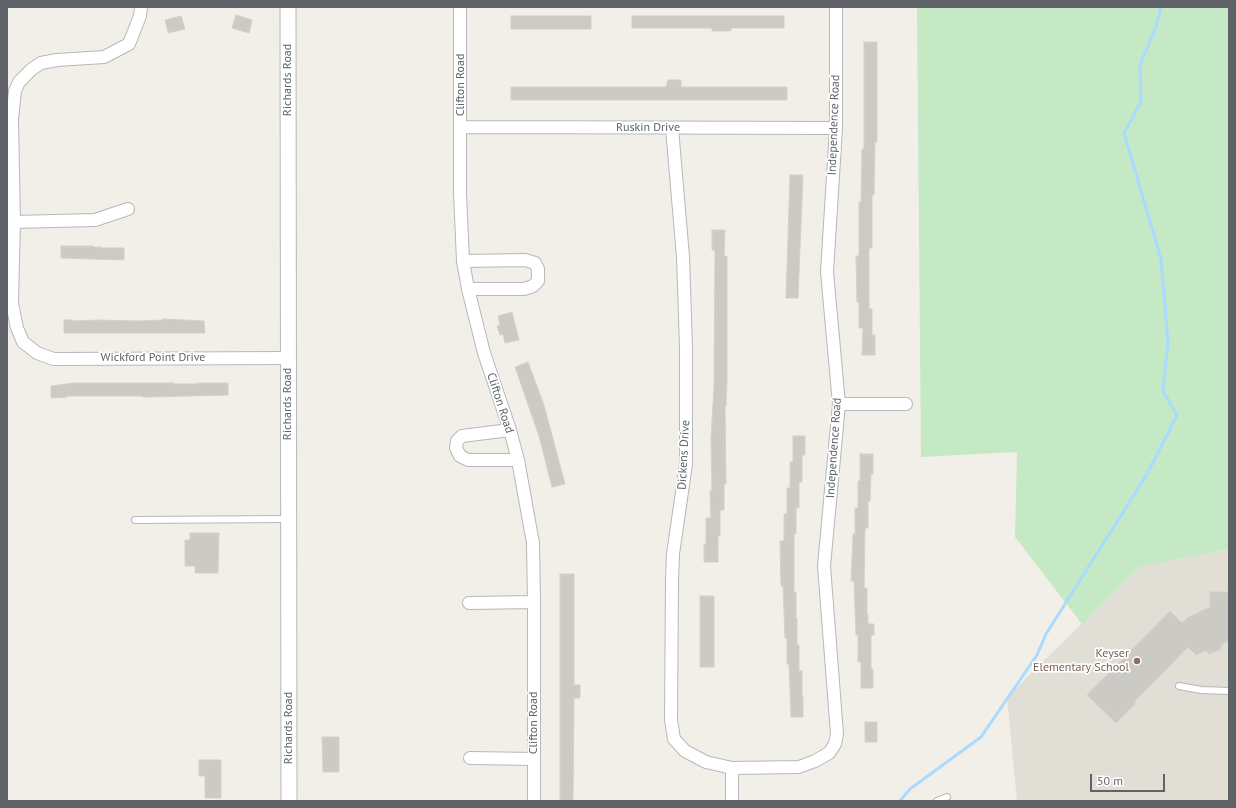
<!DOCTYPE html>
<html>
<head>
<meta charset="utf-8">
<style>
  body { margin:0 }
  #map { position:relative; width:1236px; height:808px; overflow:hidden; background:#f1efe8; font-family:"PT Sans",sans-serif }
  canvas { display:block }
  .frame { position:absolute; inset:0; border:8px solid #5f6368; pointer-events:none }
  .scale { position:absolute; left:1090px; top:774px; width:75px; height:18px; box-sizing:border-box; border:2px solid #5f6368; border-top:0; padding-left:5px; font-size:12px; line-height:14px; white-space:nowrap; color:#5f6368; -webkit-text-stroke:3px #fff; paint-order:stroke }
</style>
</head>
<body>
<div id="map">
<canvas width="1236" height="808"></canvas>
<div class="frame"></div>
<div class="scale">50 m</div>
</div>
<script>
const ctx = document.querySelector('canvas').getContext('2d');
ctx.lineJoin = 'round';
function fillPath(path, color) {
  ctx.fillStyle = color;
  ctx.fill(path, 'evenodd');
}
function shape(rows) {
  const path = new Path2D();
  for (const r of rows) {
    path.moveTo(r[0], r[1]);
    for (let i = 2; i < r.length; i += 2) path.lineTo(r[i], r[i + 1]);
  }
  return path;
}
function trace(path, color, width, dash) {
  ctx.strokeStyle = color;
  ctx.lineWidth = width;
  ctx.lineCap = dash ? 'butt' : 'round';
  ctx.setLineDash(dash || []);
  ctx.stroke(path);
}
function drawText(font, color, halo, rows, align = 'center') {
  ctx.font = font + ' "PT Sans",sans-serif';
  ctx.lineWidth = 3.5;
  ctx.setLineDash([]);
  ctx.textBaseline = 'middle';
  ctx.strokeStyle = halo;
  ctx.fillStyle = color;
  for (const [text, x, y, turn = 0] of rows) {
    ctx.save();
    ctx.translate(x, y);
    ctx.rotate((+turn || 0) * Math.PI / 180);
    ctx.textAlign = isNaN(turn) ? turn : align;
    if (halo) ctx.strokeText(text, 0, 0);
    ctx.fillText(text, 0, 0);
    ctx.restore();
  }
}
const education = shape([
  [1229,549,1229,801,1017,801,1007,697,1139,567]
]);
const green = shape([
  [917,7,1229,7,1229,549,1139,567,1082,624,1015,537,1017,452,921,457]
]);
const stream = shape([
  [900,801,910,789,981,737,1037,655,1046,634,1146,476,1177,415,1163,391,1168,343,1161,259,1124,133,1141,102,1140,65,1156,27,1161,7]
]);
const building = shape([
  [236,15,252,20,249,33,232,28,236,15],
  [181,16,185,29,168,33,165,20,181,16],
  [511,16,591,16,591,29,511,29,511,16],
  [632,16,784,16,784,28,731,28,731,31,712,31,712,28,632,28,632,16],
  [864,42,877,42,877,142,875,142,874,195,872,195,872,248,869,248,869,309,872,309,872,335,875,335,875,355,862,355,863,328,859,328,859,302,857,302,856,256,859,256,859,202,861,202,862,149,864,149,864,42],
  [668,80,681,80,681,87,787,87,787,100,511,100,511,87,666,87,668,80],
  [790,175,803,175,798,298,786,298,790,175],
  [712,230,725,230,724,256,727,256,727,380,726,406,725,406,726,484,724,484,724,510,720,510,720,536,718,536,718,562,704,562,704,544,706,544,706,518,711,518,710,491,712,491,711,439,714,387,715,250,712,250,712,230],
  [61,246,93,246,93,247,101,247,101,248,124,248,124,260,61,258,61,246],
  [512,312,519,340,505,343,503,334,500,335,497,326,500,325,498,316,512,312],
  [163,319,204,321,205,333,64,333,64,320,73,320,73,321,98,320,139,321,163,320,163,319],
  [528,362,544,405,565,484,552,487,539,436,515,367,528,362],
  [74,383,174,383,174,384,197,384,197,383,228,383,228,395,151,397,143,397,143,396,67,396,67,397,51,398,51,386,74,383],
  [793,436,805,436,805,455,802,455,802,482,799,482,799,508,796,508,796,534,794,534,794,592,796,592,796,618,797,618,797,645,799,645,799,671,802,671,802,697,803,697,803,717,791,717,789,664,787,664,787,638,785,638,783,586,781,586,780,541,784,541,784,514,787,514,787,488,790,488,790,462,793,462,793,436],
  [860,454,873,454,873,474,871,474,870,501,868,501,868,528,865,528,864,588,867,588,867,615,868,615,868,624,874,624,874,635,871,635,871,669,873,669,873,688,861,688,861,662,858,662,858,635,856,635,854,581,851,581,853,534,855,534,855,508,858,508,858,481,860,481,860,454],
  [190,533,219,533,218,573,195,573,195,566,185,566,185,540,190,540,190,533],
  [560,574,574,574,574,685,580,685,580,698,574,698,573,801,560,801,560,574],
  [1210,592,1229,592,1228,641,1221,645,1221,649,1209,654,1206,650,1196,655,1188,647,1135,701,1135,704,1116,723,1087,695,1170,611,1182,623,1187,618,1210,607,1210,592],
  [700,596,714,596,714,667,700,667,700,596],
  [865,722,877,722,877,742,865,742,865,722],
  [322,737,339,737,339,772,323,772,322,737],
  [199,760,221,760,221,798,205,798,205,776,199,776,199,760]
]);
const service = shape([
  [135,520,288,519],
  [1179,686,1201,690,1229,691],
  [937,801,947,797]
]);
const minor = shape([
  [141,7,140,16,129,44,104,57,57,60,41,63,32,69,19,82,15,91,12,120,14,222,12,303,17,328,23,342,37,353,54,359,288,358],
  [460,7,460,193,463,261,468,289,484,353,510,430,518,460,533,543,534,602,534,801],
  [461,127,836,128],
  [672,128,683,257,686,347,686,464,673,554,672,581,671,720,674,739,685,751,706,762,732,768,799,767,815,761,829,753,835,744,837,734,824,566,839,404,827,272,836,128,836,7],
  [14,222,95,220,128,209],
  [463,261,525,260,535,263,538,269,538,281,533,286,524,289,468,289],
  [839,404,906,404],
  [510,430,462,436,457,441,456,448,460,456,468,460,518,460],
  [469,603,534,602],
  [470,758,534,759],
  [732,801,732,768]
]);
const tertiary = shape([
  [288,7,289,801]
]);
const markers = [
  [1137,661,4,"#8d6e63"]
];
const streetNames = [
  ["Richards Road",288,80,-90],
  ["Clifton Road",461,85,-90],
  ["Independence Road",834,125,-88],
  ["Ruskin Drive",648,128],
  ["Wickford Point Drive",153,358],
  ["Clifton Road",500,403,72],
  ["Richards Road",288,404,-90],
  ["Independence Road",834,448,-86],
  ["Dickens Drive",684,455,-87],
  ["Clifton Road",534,723,-90],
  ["Richards Road",289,728,-90]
];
const educationNames = [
  ["Keyser",1129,654],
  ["Elementary School",1129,668]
];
fillPath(education, '#e1ded6');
fillPath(green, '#c5e8c5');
trace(stream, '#aadaff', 3);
fillPath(building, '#cccac5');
trace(building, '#d6d1c6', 1);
trace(service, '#b5b8bc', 8);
trace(minor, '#b5b8bc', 14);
trace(tertiary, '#b5b8bc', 17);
trace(service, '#fff', 6);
trace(minor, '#fff', 12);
trace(tertiary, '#fff', 15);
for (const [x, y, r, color] of markers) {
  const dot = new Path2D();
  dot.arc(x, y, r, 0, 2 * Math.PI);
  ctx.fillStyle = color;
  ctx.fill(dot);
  trace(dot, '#fff', 1.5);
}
drawText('12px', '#5f6368', '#fff', streetNames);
drawText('12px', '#785e54', '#fff', educationNames, 'right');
</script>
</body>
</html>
